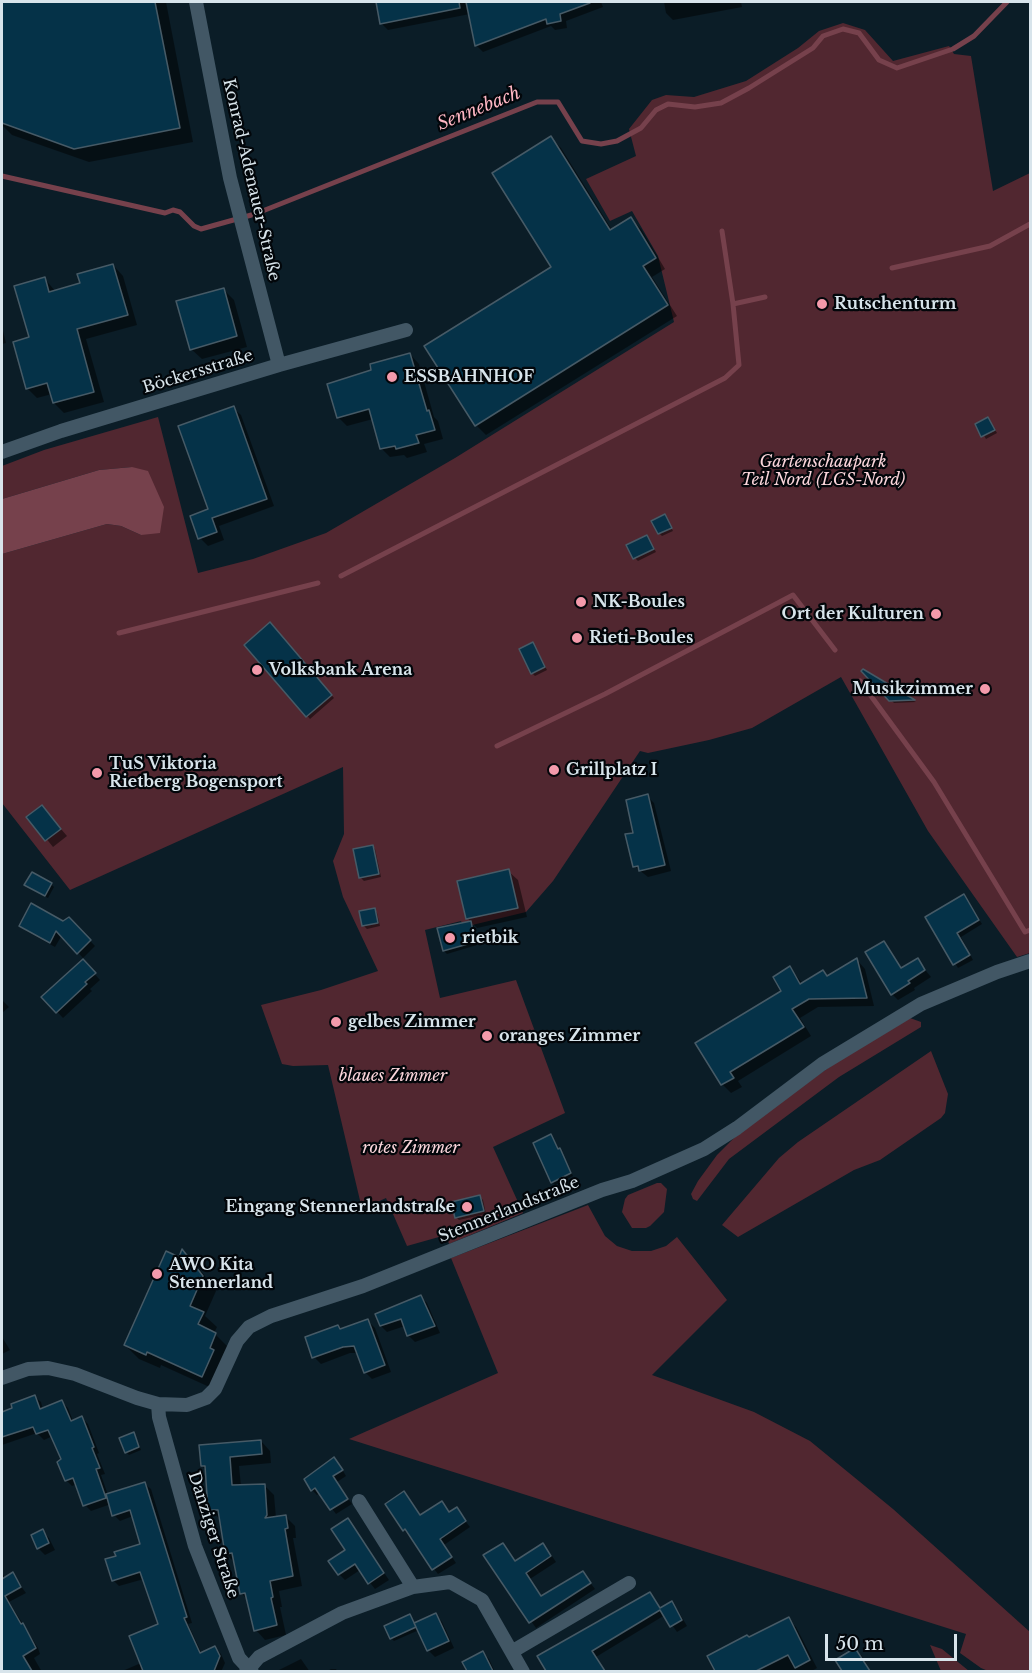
<!DOCTYPE html>
<html>
<head>
<meta charset="utf-8">
<style>
  body { margin:0 }
  #map { position:relative; width:1032px; height:1673px; overflow:hidden; background:#0b1d27; font-family:"Libre Baskerville",serif }
  canvas { display:block }
  .frame { position:absolute; inset:0; border:3px solid #d8e4eb; pointer-events:none }
  .scale { position:absolute; left:825px; top:1634px; width:132px; height:27px; box-sizing:border-box; border:3px solid #d8e4eb; border-top:0; padding-left:8px; font-size:18px; line-height:21px; white-space:nowrap; color:#d8e4eb; -webkit-text-stroke:4px #02060a; paint-order:stroke }
</style>
</head>
<body>
<div id="map">
<canvas width="1032" height="1673"></canvas>
<div class="frame"></div>
<div class="scale">50 m</div>
</div>
<script>
const ctx = document.querySelector('canvas').getContext('2d');
ctx.lineJoin = 'round';
function fillPath(path, color) {
  ctx.fillStyle = color;
  ctx.fill(path, 'evenodd');
}
function shape(rows) {
  const path = new Path2D();
  for (const r of rows) {
    path.moveTo(r[0], r[1]);
    for (let i = 2; i < r.length; i += 2) path.lineTo(r[i], r[i + 1]);
  }
  return path;
}
function trace(path, color, width, dash) {
  ctx.strokeStyle = color;
  ctx.lineWidth = width;
  ctx.lineCap = dash ? 'butt' : 'round';
  ctx.setLineDash(dash || []);
  ctx.stroke(path);
}
function drawText(font, color, halo, rows, align = 'center') {
  ctx.font = font + ' "Libre Baskerville",serif';
  ctx.lineWidth = 4.5;
  ctx.setLineDash([]);
  ctx.textBaseline = 'middle';
  ctx.strokeStyle = halo;
  ctx.fillStyle = color;
  for (const [text, x, y, turn = 0] of rows) {
    ctx.save();
    ctx.translate(x, y);
    ctx.rotate((+turn || 0) * Math.PI / 180);
    ctx.textAlign = isNaN(turn) ? turn : align;
    if (halo) ctx.strokeText(text, 0, 0);
    ctx.fillText(text, 0, 0);
    ctx.restore();
  }
}
const green = shape([
  [843,23,865,30,893,61,949,46,954,54,971,56,993,191,1030,173,1030,953,1017,957,928,831,841,677,752,728,709,740,648,753,640,751,553,881,526,912,464,927,461,921,425,930,440,998,516,980,565,1113,493,1147,523,1213,449,1244,446,1235,407,1246,386,1198,362,1209,328,1065,293,1066,282,1064,261,1005,321,990,378,971,343,897,333,861,344,834,343,767,70,890,2,803,2,554,107,524,121,526,141,535,132,467,99,470,2,499,2,466,44,450,158,417,198,573,253,559,326,533,455,458,674,322,658,256,632,211,610,221,586,179,636,156,629,129,652,100,666,95,694,97,746,81,798,48,819,31],
  [910,1018,921,1022,921,1027,839,1077,729,1159,697,1201,693,1199,691,1194,698,1181,717,1155,743,1129,835,1063],
  [931,1051,948,1094,945,1113,941,1118,880,1160,854,1170,738,1237,722,1225,779,1158,798,1142],
  [657,1183,661,1183,667,1189,664,1212,650,1226,646,1228,632,1228,622,1212,625,1199,628,1195],
  [588,1205,605,1236,617,1246,632,1251,651,1251,666,1246,677,1237,727,1300,652,1375,754,1412,810,1441,893,1509,1030,1632,1030,1671,988,1671,981,1668,960,1653,966,1634,349,1439,498,1373,451,1258],
  [930,1645,942,1649,969,1671,941,1671]
]);
const water = shape([
  [132,467,148,471,164,507,160,533,141,535,121,526,107,524,2,554,2,499,99,470]
]);
const shadow = shape([
  [2,2,166,2,193,142,89,162,12,135,2,125],
  [377,2,601,2,603,7,566,21,567,28,555,30,551,26,483,52,476,45,470,14,388,30,381,23],
  [664,2,741,2,742,7,673,20,666,13],
  [551,138,561,148,612,230,631,219,641,229,665,269,652,277,677,316,486,435,476,425,426,346,553,267],
  [113,265,123,276,137,325,86,339,104,402,64,413,54,403,52,394,37,398,27,388,31,338,45,279,56,292,82,284],
  [223,289,234,300,247,347,202,359,191,349],
  [2,327,6,343,2,344],
  [410,354,419,364,434,417,438,421,443,439,424,444,427,452,407,458,404,455,390,457,381,448,373,419,347,426,338,417,373,371],
  [233,408,241,415,274,506,219,526,224,540,208,546,200,538,210,510],
  [988,418,997,433,986,439,977,424],
  [665,516,673,531,662,536,659,533],
  [647,536,656,552,638,561,635,558],
  [269,624,334,698,310,719,246,645],
  [535,647,547,670,535,676,532,673],
  [863,671,914,701,916,702,894,703],
  [647,796,654,803,671,871,648,877,634,866,635,834],
  [42,807,67,836,53,847,29,817],
  [372,846,375,849,381,877,364,881,361,878],
  [508,871,518,880,527,917,477,928,473,924,477,945,447,954,444,951,471,922,468,919],
  [51,884,54,887,48,898,29,888],
  [964,896,982,924,961,937,973,960,958,968,928,918],
  [374,910,377,913,380,926,367,929,364,926],
  [69,919,95,946,83,958,62,935,55,947,26,931,21,926,63,923],
  [883,943,902,969,917,960,931,977,914,988,915,990,898,1000,892,994],
  [857,960,865,969,874,1006,818,1007,800,1018,811,1036,738,1081,742,1087,731,1093,723,1085,697,1043,783,992,790,968,803,984,828,977],
  [83,961,100,980,90,989,92,991,63,1018,43,997],
  [2,1000,9,1007,2,1013],
  [551,1136,559,1150,562,1153,573,1176,555,1185,552,1182],
  [480,1197,483,1200,486,1214,459,1220,456,1217],
  [183,1251,196,1264,216,1291,205,1316,217,1327,214,1333,229,1348,216,1390,161,1365,160,1368,139,1359,125,1345],
  [421,1297,427,1303,440,1333,415,1342,408,1335,405,1326,387,1332,381,1326],
  [368,1321,375,1328,391,1372,372,1379,365,1372,358,1353,350,1353,321,1364,314,1357,338,1326,342,1330],
  [2,1337,10,1350,2,1354],
  [34,1396,41,1402,43,1410,62,1402,68,1408,73,1421,82,1418,88,1424,99,1453,97,1454,105,1474,101,1475,108,1495,145,1484,151,1489,192,1623,188,1624,202,1654,215,1648,221,1654,225,1663,221,1672,120,1672,141,1663,160,1625,144,1579,119,1586,113,1580,142,1545,133,1516,120,1521,114,1515,111,1504,91,1511,85,1505,77,1484,72,1486,66,1480,62,1460,53,1436,44,1440,37,1433,2,1445,2,1413,14,1409],
  [134,1434,141,1450,129,1455,126,1452],
  [261,1441,270,1451,271,1463,239,1466,241,1486,264,1485,274,1495,276,1518,285,1516,295,1526,296,1538,293,1538,302,1586,279,1591,282,1607,280,1607,286,1635,265,1640,256,1630,249,1601,241,1593,235,1563,226,1554,220,1519,210,1510,207,1471,202,1466],
  [339,1464,346,1476,337,1482,352,1504,336,1514,320,1493,317,1495,312,1490],
  [404,1493,421,1516,441,1503,450,1513,456,1509,470,1527,444,1545,456,1563,438,1574,404,1530],
  [348,1520,389,1580,375,1589,360,1570,345,1580,339,1574,347,1550],
  [42,1531,49,1538,55,1550,45,1555,38,1548],
  [502,1545,516,1562,543,1545,548,1550,556,1562,530,1579,542,1597,582,1572,595,1589,536,1628,485,1556],
  [2,1572,5,1578,12,1574,26,1593,9,1602,38,1648,40,1654,34,1658,42,1672,2,1672],
  [650,1593,661,1609,671,1603,677,1609,687,1626,677,1632,665,1615,596,1657,605,1672,548,1672,539,1657],
  [436,1615,442,1622,454,1648,435,1657,428,1650,419,1630,394,1641,391,1638,409,1616,415,1625],
  [788,1619,796,1627,817,1668,810,1672,717,1672,709,1657],
  [855,1650,862,1656,871,1672,844,1672,837,1661],
  [483,1653,489,1659,495,1672,469,1672,464,1662],
  [301,1659,310,1672,280,1672,279,1670],
  [331,1669,336,1669,338,1672,325,1672]
]);
const stream = shape([
  [2,176,165,213,173,210,180,212,194,226,201,229,255,214,537,102,558,102,582,141,601,144,617,141,641,128,656,110,668,104,695,107,721,103,749,88,813,48,823,36,843,29,859,33,879,60,897,68,953,49,974,36,1007,2],
  [722,231,733,304],
  [892,268,990,246,1030,224],
  [341,576,725,378,739,365,733,304,765,297],
  [119,633,318,583],
  [860,681,934,782,1025,932,1030,930],
  [497,746,605,694,793,595,835,650]
]);
const building = shape([
  [2,2,155,2,180,128,74,149,2,123,2,2],
  [376,2,459,2,460,8,380,24,376,2],
  [466,2,590,2,590,3,560,14,561,21,547,24,546,19,475,46,466,2],
  [551,136,610,230,631,217,656,258,643,266,668,305,475,426,424,346,551,267,492,173,551,136],
  [113,264,128,315,77,329,94,392,53,403,47,383,26,389,13,342,29,337,14,286,45,277,49,292,80,283,77,274,113,264],
  [224,288,237,336,190,350,176,301,224,288],
  [410,353,427,411,429,410,435,430,416,435,419,443,396,449,395,446,380,449,369,409,337,418,327,384,371,370,370,364,410,353],
  [234,406,267,499,212,518,217,532,198,539,190,516,208,509,178,426,234,406],
  [988,417,995,430,981,437,975,424,988,417],
  [665,514,672,528,658,534,651,521,665,514],
  [647,535,654,549,633,559,626,545,647,535],
  [270,622,332,695,306,717,244,645,270,622],
  [533,642,545,667,531,674,519,649,533,642],
  [863,669,915,700,889,701,861,671,863,669],
  [648,794,665,865,639,871,638,866,633,867,625,834,633,833,626,800,648,794],
  [42,805,61,829,45,841,26,817,42,805],
  [373,845,379,874,359,878,353,849,373,845],
  [509,869,518,908,466,919,457,881,509,869],
  [32,872,52,883,45,896,24,885,32,872],
  [964,894,979,920,957,933,970,955,953,965,925,917,964,894],
  [31,903,63,921,69,917,91,940,77,954,56,931,50,943,19,926,31,903],
  [375,908,378,923,362,926,359,911,375,908],
  [471,921,475,942,443,951,437,928,471,921],
  [884,941,901,968,918,958,925,970,908,981,910,983,891,995,865,952,884,941],
  [857,958,867,998,809,999,792,1009,804,1027,730,1072,734,1078,721,1085,695,1043,781,991,773,977,790,966,800,984,823,970,827,976,857,958],
  [83,959,96,973,85,982,87,984,56,1013,41,997,83,959],
  [551,1134,558,1149,560,1148,571,1173,551,1183,533,1143,551,1134],
  [480,1195,484,1211,455,1218,451,1202,480,1195],
  [182,1249,203,1276,190,1306,204,1312,198,1324,216,1333,210,1348,214,1350,202,1377,147,1352,146,1355,124,1345,166,1251,179,1257,182,1249],
  [421,1295,435,1326,407,1336,401,1319,380,1326,375,1314,421,1295],
  [368,1319,385,1365,364,1373,354,1346,343,1347,312,1358,305,1337,338,1325,340,1329,368,1319],
  [35,1395,40,1409,62,1400,71,1421,82,1416,94,1447,92,1448,100,1468,96,1469,106,1498,83,1506,73,1478,65,1481,57,1462,61,1459,48,1430,36,1434,33,1427,2,1437,2,1412,12,1408,11,1404,35,1395],
  [134,1432,139,1447,125,1453,119,1438,134,1432],
  [261,1440,262,1454,230,1457,232,1485,265,1484,267,1515,265,1518,286,1515,288,1528,285,1529,293,1576,270,1581,273,1597,271,1598,277,1625,254,1631,245,1593,240,1594,232,1553,225,1554,218,1510,208,1510,205,1466,201,1466,199,1445,261,1440],
  [334,1457,343,1470,333,1476,348,1499,330,1510,315,1488,311,1491,304,1479,334,1457],
  [145,1482,187,1617,184,1618,200,1653,215,1646,220,1656,214,1671,143,1671,129,1636,158,1624,140,1572,112,1581,105,1559,116,1556,114,1552,140,1544,130,1510,112,1516,106,1494,145,1482],
  [404,1491,420,1515,442,1501,449,1512,457,1507,466,1521,440,1539,452,1557,432,1570,405,1529,403,1531,385,1504,404,1491],
  [348,1518,384,1573,368,1584,355,1564,338,1575,328,1561,345,1550,331,1529,348,1518],
  [43,1529,49,1543,37,1549,31,1535,43,1529],
  [503,1543,515,1561,543,1543,551,1556,526,1573,541,1596,583,1571,591,1583,529,1623,483,1555,503,1543],
  [13,1572,21,1587,5,1596,21,1624,23,1623,36,1648,23,1656,32,1671,2,1671,2,1579,13,1572],
  [650,1592,660,1608,672,1601,682,1620,670,1627,660,1610,592,1651,605,1671,546,1671,537,1656,650,1592],
  [436,1613,449,1641,427,1651,414,1623,436,1613],
  [410,1614,416,1627,390,1639,384,1626,410,1614],
  [789,1617,810,1660,795,1668,788,1655,756,1671,715,1671,707,1656,747,1635,749,1637,789,1617],
  [855,1648,870,1671,842,1671,835,1660,855,1648],
  [483,1651,493,1671,467,1671,462,1662,483,1651]
]);
const street = shape([
  [196,2,230,178,279,365],
  [2,452,61,431,279,365,406,330],
  [2,1378,28,1369,48,1368,75,1374,137,1398,158,1404,187,1405,206,1398,215,1389,237,1341,249,1327,271,1316,363,1286,602,1190,632,1181,704,1149,737,1128,822,1064,921,1004,997,972,1030,961],
  [158,1404,159,1417,195,1546,239,1658,252,1672],
  [359,1501,413,1587],
  [513,1651,629,1583],
  [246,1672,259,1657,342,1613,413,1587,450,1582,482,1600,523,1672]
]);
const markers = [
  [822,304,6,"#f39aab"],
  [392,377,6,"#f39aab"],
  [581,602,6,"#f39aab"],
  [936,614,6,"#f39aab"],
  [577,638,6,"#f39aab"],
  [257,670,6,"#f39aab"],
  [985,689,6,"#f39aab"],
  [554,770,6,"#f39aab"],
  [97,773,6,"#f39aab"],
  [450,938,6,"#f39aab"],
  [336,1022,6,"#f39aab"],
  [487,1036,6,"#f39aab"],
  [467,1207,6,"#f39aab"],
  [157,1274,6,"#f39aab"]
];
const streetNames = [
  ["Konrad-Adenauer-Straße",251,180,77],
  ["Böckersstraße",198,372,-17],
  ["Stennerlandstraße",509,1210,-22],
  ["Danziger Straße",213,1535,72]
];
const poiNames = [
  ["Rutschenturm",834,304],
  ["ESSBAHNHOF",404,377],
  ["NK-Boules",593,602],
  ["Ort der Kulturen",924,614,"right"],
  ["Rieti-Boules",589,638],
  ["Volksbank Arena",269,670],
  ["Musikzimmer",973,689,"right"],
  ["TuS Viktoria",109,764],
  ["Rietberg Bogensport",109,782],
  ["Grillplatz I",566,770],
  ["rietbik",462,938],
  ["gelbes Zimmer",348,1022],
  ["oranges Zimmer",499,1036],
  ["Eingang Stennerlandstraße",455,1207,"right"],
  ["AWO Kita",169,1265],
  ["Stennerland",169,1283]
];
const parkNames = [
  ["Gartenschaupark",823,462],
  ["Teil Nord (LGS-Nord)",823,480],
  ["blaues Zimmer",393,1076],
  ["rotes Zimmer",411,1148]
];
const waterNames = [
  ["Sennebach",479,109,-22]
];
fillPath(green, '#512730');
fillPath(water, '#76414c');
fillPath(shadow, '#0007');
trace(stream, '#76414c', 5);
fillPath(building, '#053248');
trace(building, '#465a66', 1.5);
trace(street, '#425765', 14);
for (const [x, y, r, color] of markers) {
  const dot = new Path2D();
  dot.arc(x, y, r, 0, 2 * Math.PI);
  ctx.fillStyle = color;
  ctx.fill(dot);
  trace(dot, '#02060a', 2);
}
drawText('16px', '#d8e4eb', '#02060a', streetNames);
drawText('bold 16px', '#d8e4eb', '#02060a', poiNames, 'left');
drawText('italic 16px', '#fcd6dc', '#02060a', parkNames);
drawText('italic 18px', '#feb6c3', '#02060a', waterNames);
</script>
</body>
</html>
